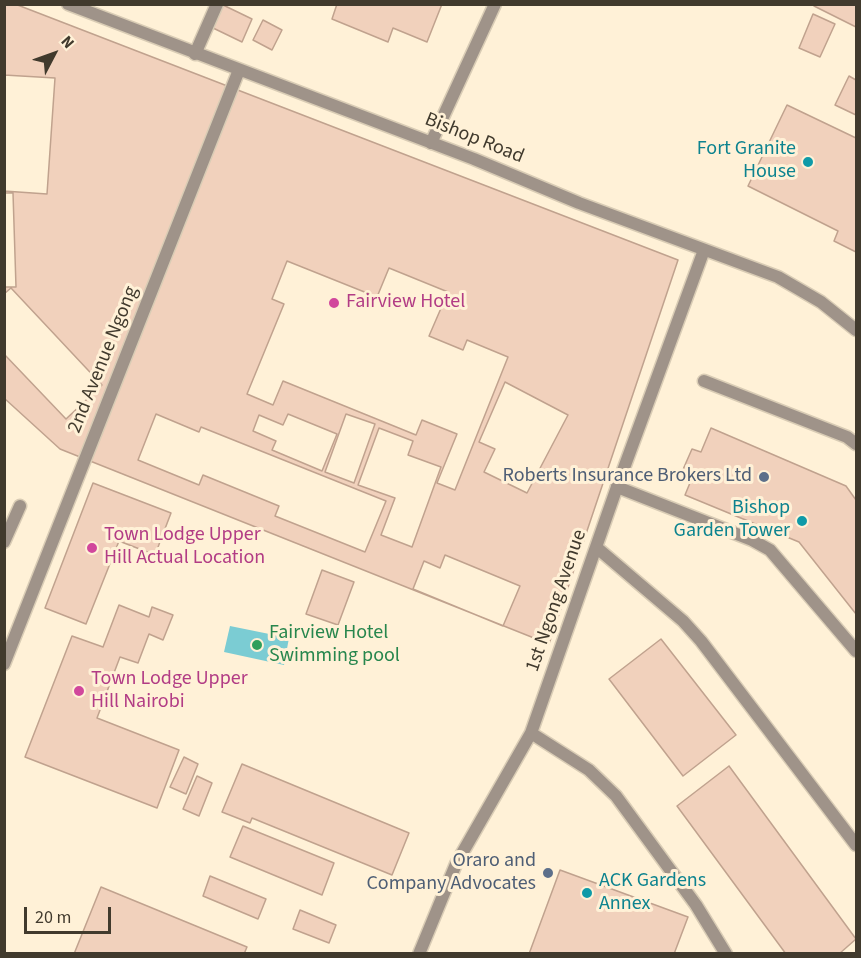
<!DOCTYPE html>
<html>
<head>
<meta charset="utf-8">
<style>
  body { margin:0 }
  #map { position:relative; width:861px; height:958px; overflow:hidden; background:#fff1d7; font-family:"Source Sans 3",sans-serif }
  canvas { display:block }
  .frame { position:absolute; inset:0; border:6px solid #413a2d; pointer-events:none }
  .north { position:absolute; left:24px; top:24px; width:60px; height:60px; -webkit-text-stroke:4px #fff1d7; paint-order:stroke; rotate:49deg; font-size:16px; font-weight:700; line-height:24px; text-align:center; color:#413a2d }
  .north::after { content:''; display:block; margin:auto; width:21px; height:27px; background:#413a2d; clip-path:polygon(50% 0,100% 100%,50% 72%,0 100%) }
  .scale { position:absolute; left:24px; top:907px; width:87px; height:27px; box-sizing:border-box; border:3px solid #413a2d; border-top:0; padding-left:8px; font-size:18px; line-height:21px; white-space:nowrap; color:#413a2d; -webkit-text-stroke:4px #fff1d7; paint-order:stroke }
</style>
</head>
<body>
<div id="map">
<canvas width="861" height="958"></canvas>
<div class="frame"></div>
<div class="north">N</div>
<div class="scale">20 m</div>
</div>
<script>
const ctx = document.querySelector('canvas').getContext('2d');
ctx.lineJoin = 'round';
function fillPath(path, color) {
  ctx.fillStyle = color;
  ctx.fill(path, 'evenodd');
}
function shape(rows) {
  const path = new Path2D();
  for (const r of rows) {
    path.moveTo(r[0], r[1]);
    for (let i = 2; i < r.length; i += 2) path.lineTo(r[i], r[i + 1]);
  }
  return path;
}
function trace(path, color, width, dash) {
  ctx.strokeStyle = color;
  ctx.lineWidth = width;
  ctx.lineCap = dash ? 'butt' : 'round';
  ctx.setLineDash(dash || []);
  ctx.stroke(path);
}
function drawText(font, color, halo, rows, align = 'center') {
  ctx.font = font + ' "Source Sans 3",sans-serif';
  ctx.lineWidth = 6;
  ctx.setLineDash([]);
  ctx.textBaseline = 'middle';
  ctx.strokeStyle = halo;
  ctx.fillStyle = color;
  for (const [text, x, y, turn = 0] of rows) {
    ctx.save();
    ctx.translate(x, y);
    ctx.rotate((+turn || 0) * Math.PI / 180);
    ctx.textAlign = isNaN(turn) ? turn : align;
    if (halo) ctx.strokeText(text, 0, 0);
    ctx.fillText(text, 0, 0);
    ctx.restore();
  }
}
const water = shape([
  [230,626,289,638,284,665,224,652]
]);
const building = shape([
  [4,4,15,4,678,260,549,644,60,449,4,398,4,4],
  [221,4,252,19,242,42,211,27,221,4],
  [337,4,442,4,427,42,393,28,388,42,332,19,337,4],
  [815,4,856,4,856,27,814,6,815,4],
  [813,14,835,24,820,57,799,48,813,14],
  [263,20,282,30,272,50,253,40,263,20],
  [4,75,55,78,47,194,4,191,4,75],
  [849,76,856,80,856,115,835,105,849,76],
  [787,105,856,138,856,252,834,241,838,231,748,186,787,105],
  [4,193,13,193,16,287,4,287,4,193],
  [287,261,377,297,389,268,448,292,429,336,463,350,467,340,508,357,455,490,437,483,457,434,422,420,416,435,283,381,273,405,247,394,284,304,272,299,287,261],
  [11,288,102,385,66,419,4,354,4,294,11,288],
  [505,382,568,415,527,493,484,472,495,449,479,442,505,382],
  [156,414,199,432,201,427,386,501,365,552,275,516,279,506,203,475,199,485,138,460,156,414],
  [288,414,337,434,322,471,272,450,276,441,253,431,259,415,283,425,288,414],
  [346,414,375,424,354,483,325,472,346,414],
  [379,428,413,441,408,455,441,467,412,547,381,535,395,498,358,485,379,428],
  [711,428,846,486,856,500,856,614,799,542,685,495,692,478,681,474,692,449,701,452,711,428],
  [93,483,171,513,155,555,119,541,86,624,45,608,93,483],
  [445,555,520,586,503,626,413,589,424,561,440,568,445,555],
  [322,570,354,582,338,625,306,614,322,570],
  [119,605,149,617,152,607,173,615,163,640,149,634,138,663,120,657,97,718,179,750,157,808,25,757,72,636,103,647,119,605],
  [661,639,736,735,683,776,609,679,661,639],
  [184,757,198,764,186,794,170,787,184,757],
  [242,764,409,833,392,875,252,818,250,823,222,812,242,764],
  [729,766,856,939,839,954,786,954,677,806,729,766],
  [197,776,212,783,199,816,183,809,197,776],
  [243,826,334,863,322,895,230,857,243,826],
  [560,870,688,917,674,954,529,954,560,870],
  [210,876,266,899,258,919,203,896,210,876],
  [101,887,247,947,244,954,74,954,101,887],
  [300,910,336,925,329,943,293,929,300,910]
]);
const lane = shape([
  [195,54,217,4],
  [431,143,495,4],
  [704,381,847,437,856,444],
  [617,487,752,540,770,550,856,651],
  [4,542,20,506]
]);
const street = shape([
  [68,4,474,159,579,203,778,277,821,302,856,330],
  [596,547,683,621,701,641,856,845],
  [4,664,239,70],
  [531,733,589,770,616,796,696,905,726,954],
  [419,954,456,864,531,733,617,487,704,250]
]);
const markers = [
  [808,162,6,"#0f9aa8"],
  [334,303,6,"#d1479c"],
  [764,477,6,"#5c6f8a"],
  [802,521,6,"#0f9aa8"],
  [92,548,6,"#d1479c"],
  [257,645,6,"#2e9e5b"],
  [79,691,6,"#d1479c"],
  [548,873,6,"#5c6f8a"],
  [587,893,6,"#0f9aa8"]
];
const streetNames = [
  ["Bishop Road",474,139,22],
  ["2nd Avenue Ngong",104,360,-68],
  ["1st Ngong Avenue",557,601,-71]
];
const cultureNames = [
  ["Fort Granite",796,150],
  ["House",796,173],
  ["Bishop",790,509],
  ["Garden Tower",790,532],
  ["ACK Gardens",599,882,"left"],
  ["Annex",599,905,"left"]
];
const hotelNames = [
  ["Fairview Hotel",346,303],
  ["Town Lodge Upper",104,536],
  ["Hill Actual Location",104,559],
  ["Town Lodge Upper",91,680],
  ["Hill Nairobi",91,703]
];
const serviceNames = [
  ["Roberts Insurance Brokers Ltd",752,477],
  ["Oraro and",536,862],
  ["Company Advocates",536,885]
];
const leisureNames = [
  ["Fairview Hotel",269,634],
  ["Swimming pool",269,657]
];
fillPath(water, '#7bccd3');
fillPath(building, '#f1d1bc');
trace(building, '#c0a28e', 1.5);
trace(lane, '#d9ccb5', 15);
trace(street, '#d9ccb5', 15);
trace(lane, '#9f9389', 12);
trace(street, '#9f9389', 12);
for (const [x, y, r, color] of markers) {
  const dot = new Path2D();
  dot.arc(x, y, r, 0, 2 * Math.PI);
  ctx.fillStyle = color;
  ctx.fill(dot);
  trace(dot, '#fff1d7', 2);
}
drawText('20px', '#413a2d', '#fff1d7', streetNames);
drawText('20px', '#0d838f', '#fff1d7', cultureNames, 'right');
drawText('20px', '#b23c85', '#fff1d7', hotelNames, 'left');
drawText('20px', '#4e5e75', '#fff1d7', serviceNames, 'right');
drawText('20px', '#27864d', '#fff1d7', leisureNames, 'left');
</script>
</body>
</html>
